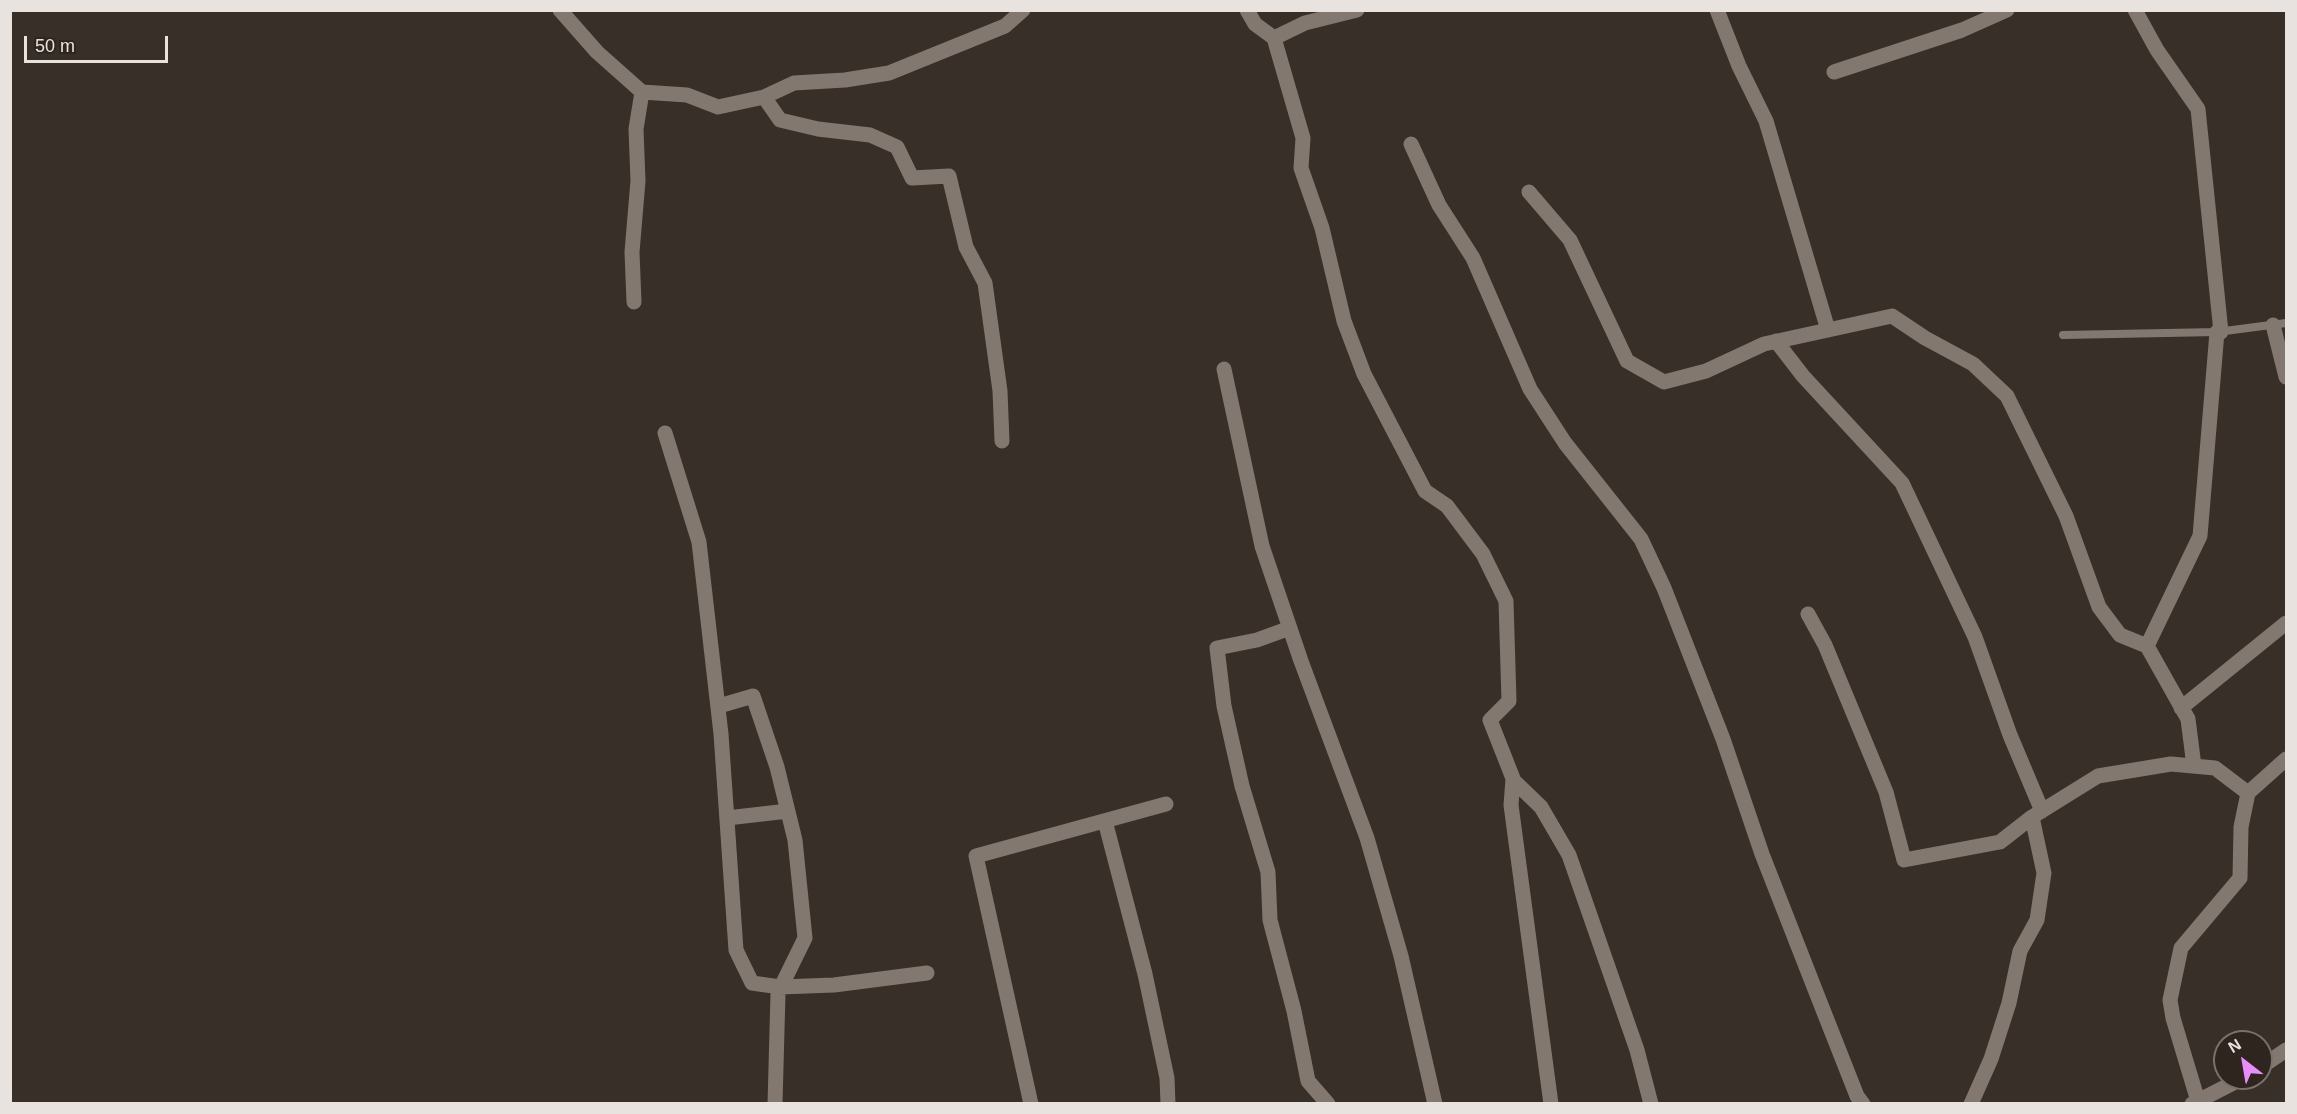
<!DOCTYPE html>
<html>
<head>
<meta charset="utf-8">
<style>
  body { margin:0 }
  #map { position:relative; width:2297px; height:1114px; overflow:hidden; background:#382f28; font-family:Arial,sans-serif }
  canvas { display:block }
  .frame { position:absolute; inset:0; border:12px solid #e9e3df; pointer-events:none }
  .north { position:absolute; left:2213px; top:1030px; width:60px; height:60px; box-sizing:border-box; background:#2e251f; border:2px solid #79716c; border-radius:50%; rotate:329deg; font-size:16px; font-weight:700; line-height:24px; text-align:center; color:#e9e3df }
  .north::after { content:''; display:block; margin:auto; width:21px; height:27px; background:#e98dfe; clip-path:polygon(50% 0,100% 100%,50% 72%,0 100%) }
  .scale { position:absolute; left:24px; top:36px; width:144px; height:27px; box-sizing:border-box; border:3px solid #e9e3df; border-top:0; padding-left:8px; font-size:18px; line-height:21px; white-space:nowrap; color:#e9e3df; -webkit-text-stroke:4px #2e251f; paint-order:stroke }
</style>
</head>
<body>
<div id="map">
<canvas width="2297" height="1114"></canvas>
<div class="frame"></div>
<div class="north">N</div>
<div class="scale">50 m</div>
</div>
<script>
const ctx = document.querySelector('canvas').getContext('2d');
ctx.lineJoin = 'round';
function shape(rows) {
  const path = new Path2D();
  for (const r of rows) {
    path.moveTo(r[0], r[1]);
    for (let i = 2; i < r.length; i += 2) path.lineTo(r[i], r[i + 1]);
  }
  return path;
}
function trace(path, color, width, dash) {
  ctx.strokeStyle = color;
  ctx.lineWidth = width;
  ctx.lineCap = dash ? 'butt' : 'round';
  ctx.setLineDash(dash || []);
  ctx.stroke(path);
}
const service = shape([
  [2063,335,2217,332,2286,323]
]);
const minor = shape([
  [560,10,597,52,642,92,687,95,718,107,764,97,794,83,845,80,889,73,1005,26,1023,10],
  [1247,10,1255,24,1274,38,1303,138,1301,168,1322,228,1344,321,1364,374,1425,491,1447,506,1483,554,1506,601,1509,701,1490,720,1514,781,1541,807,1569,855,1637,1050,1651,1104],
  [1717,10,1739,66,1766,121,1828,330],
  [2135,10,2157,50,2198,109,2221,332],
  [1274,38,1305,23,1357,10],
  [1834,72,1962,30,2007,10],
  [764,97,780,120,818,129,870,135,897,147,912,178,949,176,966,247,985,283,1000,391,1002,441],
  [1411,144,1439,205,1473,258,1530,389,1565,443,1641,539,1664,588,1723,739,1762,854,1816,992,1857,1096,1863,1104],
  [1529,192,1570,240,1627,361,1664,382,1706,371,1764,344,1892,316,1925,338,1973,364,2007,396,2066,516,2099,607,2120,635,2147,646],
  [634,302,632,252,638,181,636,129,642,92],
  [2273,325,2286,377],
  [1776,341,1803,376,1902,483,1975,637,2010,735,2042,811],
  [1224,369,1262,546,1301,661,1367,838,1401,956,1435,1104],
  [665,433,699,542,721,734,736,950,752,983,780,987,834,985,927,973],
  [1808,614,1825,645,1886,792,1904,860,2000,842,2032,817,2098,776,2171,764,2215,768,2248,793,2286,759],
  [1290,628,1257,640,1217,648,1224,706,1242,786,1268,872,1270,920,1294,1011,1308,1081,1328,1104],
  [719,706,753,696,777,767,795,840,805,938,778,993,775,1104],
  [2181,708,2286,623],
  [2194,766,2188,719,2147,646,2200,536,2217,332],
  [1513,779,1511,805,1551,1104],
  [727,818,788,811],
  [1105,821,1145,974,1167,1078,1168,1104],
  [2261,1067,2286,1050],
  [2198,1101,2173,1018,2170,1000,2181,948,2240,878,2241,827,2248,793],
  [1031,1104,976,856,1166,804],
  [1971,1104,1991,1059,2009,1003,2020,951,2037,920,2044,873,2032,817],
  [2192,1104,2243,1078]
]);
trace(service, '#837870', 8);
trace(minor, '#837870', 15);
</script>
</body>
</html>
